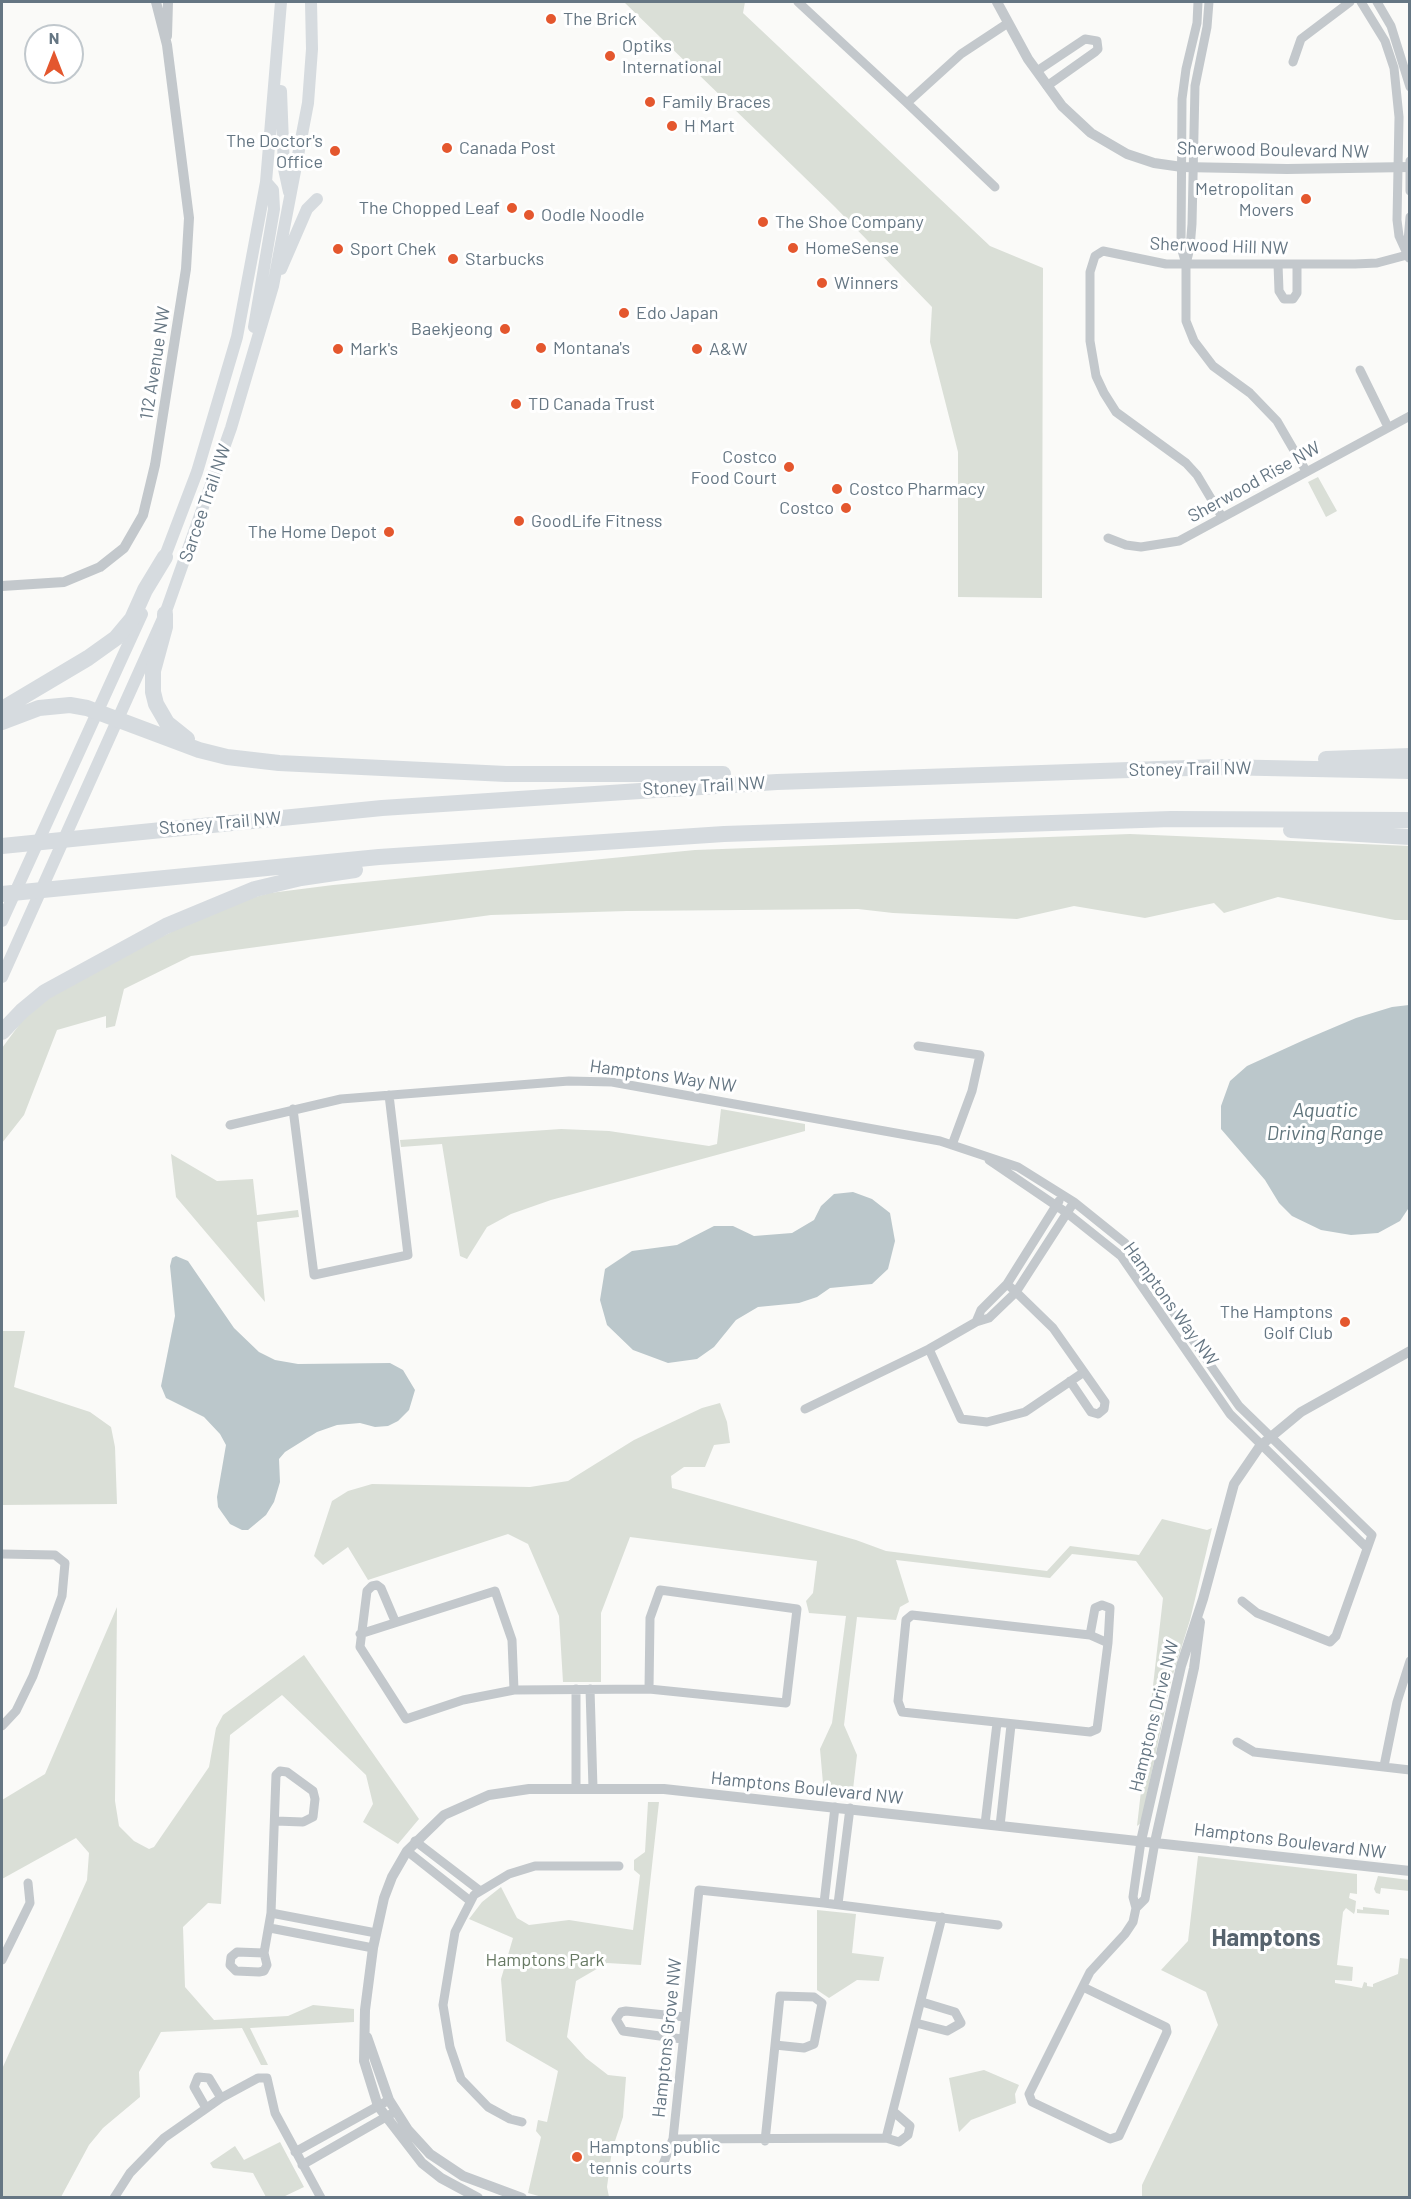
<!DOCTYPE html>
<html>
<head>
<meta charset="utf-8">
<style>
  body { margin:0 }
  #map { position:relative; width:1411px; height:2199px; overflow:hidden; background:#fafaf8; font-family:Barlow,sans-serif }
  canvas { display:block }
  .frame { position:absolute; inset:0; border:3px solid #657683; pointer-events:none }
  .north { position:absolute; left:24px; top:24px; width:60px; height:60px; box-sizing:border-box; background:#fff; border:2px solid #c1c8cd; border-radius:50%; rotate:0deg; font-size:16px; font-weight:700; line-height:24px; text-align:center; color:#657683 }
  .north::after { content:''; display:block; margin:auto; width:21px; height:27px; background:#e4572e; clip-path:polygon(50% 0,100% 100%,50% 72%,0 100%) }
</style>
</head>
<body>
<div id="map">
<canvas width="1411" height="2199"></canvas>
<div class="frame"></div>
<div class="north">N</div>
</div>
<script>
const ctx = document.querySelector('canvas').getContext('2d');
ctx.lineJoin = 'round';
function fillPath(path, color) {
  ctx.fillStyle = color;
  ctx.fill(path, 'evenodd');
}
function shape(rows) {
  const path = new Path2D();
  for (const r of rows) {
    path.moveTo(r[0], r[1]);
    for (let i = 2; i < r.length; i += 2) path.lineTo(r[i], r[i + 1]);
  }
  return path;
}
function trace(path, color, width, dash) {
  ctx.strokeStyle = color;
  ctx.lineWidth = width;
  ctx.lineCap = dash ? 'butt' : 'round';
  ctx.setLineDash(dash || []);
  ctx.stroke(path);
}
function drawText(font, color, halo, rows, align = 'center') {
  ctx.font = font + ' Barlow,sans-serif';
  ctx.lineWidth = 6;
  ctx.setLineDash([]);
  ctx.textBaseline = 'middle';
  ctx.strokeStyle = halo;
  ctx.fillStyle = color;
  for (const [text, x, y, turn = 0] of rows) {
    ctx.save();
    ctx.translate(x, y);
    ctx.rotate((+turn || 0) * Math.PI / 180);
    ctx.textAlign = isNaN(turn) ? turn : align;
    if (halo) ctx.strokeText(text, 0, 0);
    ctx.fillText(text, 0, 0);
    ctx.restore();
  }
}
const green = shape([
  [624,2,745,2,743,13,990,246,1043,268,1042,598,958,597,958,452,930,342,932,307,835,207],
  [1318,477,1337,511,1326,517,1308,482],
  [1130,834,1409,846,1409,920,1395,920,1278,897,1224,913,1214,903,1145,918,1074,906,1017,919,893,913,858,909,627,911,491,915,191,956,124,989,115,1026,106,1028,106,1016,57,1030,24,1115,2,1143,2,1048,33,1006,56,990,225,905,270,893,333,885,695,850],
  [721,1109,805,1124,805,1131,551,1200,511,1214,487,1227,467,1259,460,1256,442,1144,401,1147,400,1140,561,1129,609,1131,709,1146,717,1144],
  [171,1154,217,1181,253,1179,257,1215,298,1210,299,1217,257,1222,265,1302,176,1197],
  [2,1331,25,1331,14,1387,90,1412,111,1427,115,1447,117,1504,2,1505],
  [720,1403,727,1422,730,1443,714,1445,705,1467,684,1467,671,1476,672,1488,856,1540,886,1551,1047,1571,1070,1546,1139,1555,1162,1519,1207,1530,1212,1528,1190,1620,1171,1681,1141,1823,1137,1826,1163,1598,1136,1561,1072,1554,1050,1578,896,1560,909,1602,900,1607,896,1620,857,1617,844,1725,857,1755,852,1798,824,1795,820,1749,832,1723,846,1616,809,1613,806,1601,813,1593,817,1561,630,1537,601,1613,601,1682,563,1682,559,1616,528,1544,508,1534,368,1580,348,1547,323,1565,314,1556,332,1501,348,1491,372,1484,530,1487,568,1481,634,1440,702,1408],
  [117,1607,115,1801,119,1826,134,1841,149,1849,154,1847,209,1767,216,1728,223,1715,304,1655,419,1819,398,1844,363,1822,373,1804,366,1775,282,1695,230,1735,221,1904,208,1903,183,1927,185,1987,214,2020,288,2016,313,2005,354,2009,354,2022,250,2028,268,2065,261,2065,242,2028,161,2032,139,2072,140,2097,103,2128,89,2145,61,2197,2,2197,2,2069,87,1880,89,1853,76,1838,2,1879,2,1800,45,1774],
  [648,1802,659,1802,641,1965,607,1963,576,1981,567,2037,586,2058,608,2075,626,2077,623,2117,612,2150,607,2187,609,2197,542,2197,528,2193,541,2137,536,2131,538,2120,547,2122,558,2071,506,2041,501,1979,513,1938,469,1919,482,1902,501,1887,517,1918,529,1925,569,1920,633,1930,640,1875,634,1870,634,1860,645,1852],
  [1198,1856,1357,1874,1357,1894,1350,1893,1349,1898,1356,1901,1355,1911,1354,1914,1346,1908,1343,1912,1337,1965,1353,1967,1352,1981,1335,1980,1335,1983,1362,1988,1364,1982,1367,1983,1367,1986,1373,1987,1373,1984,1398,1974,1400,1958,1409,1959,1409,2197,1142,2197,1142,2185,1218,2025,1206,1992,1161,1970,1188,1941],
  [1378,1876,1409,1880,1409,1891,1381,1888,1380,1894,1376,1893,1374,1889],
  [1363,1907,1389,1910,1389,1915,1357,1913,1357,1909,1363,1910],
  [817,1910,856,1914,852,1953,884,1957,879,1981,857,1980,829,1998,817,1990],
  [984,2070,1019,2085,1015,2094,1016,2103,971,2120,959,2132,949,2078],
  [280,2142,304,2187,283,2197,266,2197,253,2173,213,2168,210,2163,235,2146,244,2160]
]);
const water = shape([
  [1409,1005,1408,1209,1400,1221,1378,1233,1351,1235,1321,1230,1292,1216,1279,1203,1265,1180,1221,1129,1221,1106,1230,1081,1247,1066,1304,1040,1356,1018,1392,1007],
  [853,1192,872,1199,890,1213,895,1241,888,1269,872,1284,830,1288,817,1297,799,1303,758,1307,736,1320,714,1347,697,1359,668,1363,633,1350,607,1325,600,1300,605,1269,632,1251,677,1245,714,1226,733,1226,754,1236,792,1233,814,1220,821,1206,834,1194],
  [176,1256,188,1261,234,1328,259,1352,275,1360,298,1364,390,1363,403,1370,415,1390,409,1410,398,1421,388,1426,375,1427,360,1423,337,1425,317,1432,285,1452,279,1459,280,1482,274,1502,266,1515,248,1530,242,1530,230,1524,218,1507,217,1497,226,1445,220,1434,204,1417,166,1398,161,1386,175,1316,170,1266,172,1258]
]);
const minor = shape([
  [798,2,907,103,961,54,1008,23],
  [1209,2,1207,27,1195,86,1192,224,1190,248,1186,264,1186,321,1194,341,1213,366,1250,393,1277,421,1306,471],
  [1361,2,1385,41,1394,68,1399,117,1397,220,1399,236,1409,258],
  [1377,2,1391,26,1410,87],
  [1293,62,1301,39,1350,2],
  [1037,71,1085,39,1097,41,1098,49,1095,52,1047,86],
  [907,103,995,187],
  [1410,161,1410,191],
  [1407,253,1410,217],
  [1186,264,1181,247,1182,99,1186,69,1197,23,1198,2],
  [1278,264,1279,291,1284,299,1293,299,1297,293,1297,264],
  [1360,370,1388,427],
  [1222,517,1197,475,1186,463,1116,412,1104,393,1096,376,1090,341,1090,272,1095,256,1103,251,1166,264,1355,264,1377,263,1407,255],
  [1108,538,1126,545,1141,547,1179,541,1410,416],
  [918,1046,980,1055,972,1091,952,1145],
  [293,1109,314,1275,408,1255,389,1095],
  [230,1125,341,1099,569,1081,612,1082,940,1141,1018,1167,1074,1202,1125,1243,1239,1406,1372,1535,1336,1636,1330,1642,1257,1613,1242,1601],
  [989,1160,1067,1213,1121,1256,1230,1414,1367,1548],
  [1007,1284,1016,1292,1053,1328,1084,1372,1025,1412,987,1422,961,1419,929,1349,976,1322,989,1318,1016,1292,1074,1202],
  [976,1322,981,1310,1007,1284,1059,1201],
  [1070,1381,1091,1412,1098,1414,1104,1409,1105,1402,1084,1372],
  [805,1409,929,1349],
  [2,1554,55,1555,65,1563,62,1596,33,1676,16,1711,2,1726],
  [395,1621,381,1588,377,1585,372,1586,367,1591,360,1647,406,1719,463,1700,514,1690,649,1689,786,1703,797,1609,660,1590,650,1618,649,1689],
  [360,1634,495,1591,512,1640,514,1690],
  [1090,1635,1095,1608,1102,1605,1110,1608,1108,1643,1097,1729,1090,1732,902,1712,898,1701,906,1620,912,1615,1090,1635,1108,1643],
  [590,1689,593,1788],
  [1237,1742,1254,1752,1410,1770],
  [1384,1766,1397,1702,1410,1661],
  [576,1788,576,1689],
  [985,1824,997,1723],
  [1000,1826,1011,1725],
  [415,1841,479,1890],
  [407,1851,469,1900],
  [824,1903,835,1807],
  [838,1904,850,1808],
  [1136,1908,1145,1899,1155,1842],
  [271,1913,376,1933],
  [270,1928,373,1948],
  [264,1953,237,1952,231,1957,230,1965,236,1971,259,1972,264,1971,267,1965,264,1953,271,1913,276,1775,280,1771,287,1772,313,1791,315,1799,313,1817,303,1822,276,1821],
  [2,1960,30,1903,28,1883],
  [1083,1987,1166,2027,1167,2032,1119,2136,1110,2139,1032,2102,1029,2094,1090,1972,1125,1934,1133,1922,1136,1908,1133,1897,1141,1841],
  [916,2023,947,2031,961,2023,955,2012,922,2002],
  [682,2039,623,2031,616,2019,621,2012,626,2011,685,2017],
  [206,2108,194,2087,198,2077,209,2078,221,2098],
  [522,2122,510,2119,488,2107,461,2079,450,2047,443,2005,455,1932,474,1895,509,1874,535,1866,619,1866],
  [886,2138,899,2142,908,2135,910,2126,894,2112],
  [673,2139,886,2138,942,1917],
  [765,2141,775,2045,780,1996,814,1997,822,2003,814,2044,804,2048,775,2045],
  [295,2152,389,2100],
  [302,2165,391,2114],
  [662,2167,673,2139,699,1890,824,1903,998,1925],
  [114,2198,130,2173,164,2138,221,2098,258,2078,267,2078,275,2113,321,2198]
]);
const tertiary = shape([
  [997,2,1028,59,1062,106,1091,133,1127,154,1154,163,1182,167,1287,169,1410,167],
  [167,36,168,2],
  [2,586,64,582,100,567,124,548,143,515,155,465,186,269,189,218,167,45,156,2],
  [1141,1841,1181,1666,1203,1599,1234,1484,1260,1446,1301,1412,1410,1351],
  [1155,1842,1194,1668,1200,1622],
  [367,2037,389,2100,408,2130,430,2154,463,2176,522,2198],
  [478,2198,441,2178,422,2163,378,2106,364,2061,365,2010,373,1948,384,1898,392,1877,407,1851,444,1815,489,1795,529,1789,664,1789,1410,1871]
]);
const secondary = shape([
  [281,91,284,169,289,192],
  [281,269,307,209,317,199],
  [254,327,274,209,273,190,266,182],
  [162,564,197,472,237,337,266,182,281,2],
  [2,921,142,614],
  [2,977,165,614,231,428,273,286,308,103,312,49,311,2]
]);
const motorway = shape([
  [165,614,165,627,153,671,153,692,156,704,167,723,187,739],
  [2,709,88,658,116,638,132,619,145,590,165,557],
  [2,722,39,708,70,705,87,708,199,750,227,757,279,763,506,774,723,774],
  [1326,759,1410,756],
  [1291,830,1410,837],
  [2,846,382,808,777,782,1218,767,1410,771],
  [2,894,379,857,724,834,1171,819,1410,820],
  [2,1032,22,1011,45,992,166,926,255,889,301,878,355,870]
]);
const markers = [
  [551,19,6,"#e4572e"],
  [610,56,6,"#e4572e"],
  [650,102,6,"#e4572e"],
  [672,126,6,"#e4572e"],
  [447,148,6,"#e4572e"],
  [335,151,6,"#e4572e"],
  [1306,199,6,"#e4572e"],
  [512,208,6,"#e4572e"],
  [529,215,6,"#e4572e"],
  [763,222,6,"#e4572e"],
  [793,248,6,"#e4572e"],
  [338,249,6,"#e4572e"],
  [453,259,6,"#e4572e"],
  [822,283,6,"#e4572e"],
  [624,313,6,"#e4572e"],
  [505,329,6,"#e4572e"],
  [541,348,6,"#e4572e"],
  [338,349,6,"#e4572e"],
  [697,349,6,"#e4572e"],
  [516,404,6,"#e4572e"],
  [789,467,6,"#e4572e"],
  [837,489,6,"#e4572e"],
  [846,508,6,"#e4572e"],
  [519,521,6,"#e4572e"],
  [389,532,6,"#e4572e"],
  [1345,1322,6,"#e4572e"],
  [577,2157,6,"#e4572e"]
];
const poiNames = [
  ["The Brick",563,19],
  ["Optiks",622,46],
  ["International",622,67],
  ["Family Braces",662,102],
  ["H Mart",684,126],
  ["The Doctor's",323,141,"right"],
  ["Office",323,162,"right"],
  ["Canada Post",459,148],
  ["Metropolitan",1294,189,"right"],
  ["Movers",1294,210,"right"],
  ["The Chopped Leaf",500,208,"right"],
  ["Oodle Noodle",541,215],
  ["The Shoe Company",775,222],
  ["HomeSense",805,248],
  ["Sport Chek",350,249],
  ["Starbucks",465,259],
  ["Winners",834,283],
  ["Edo Japan",636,313],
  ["Baekjeong",493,329,"right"],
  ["Montana's",553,348],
  ["Mark's",350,349],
  ["A&W",709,349],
  ["TD Canada Trust",528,404],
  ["Costco",777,457,"right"],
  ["Food Court",777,478,"right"],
  ["Costco Pharmacy",849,489],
  ["Costco",834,508,"right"],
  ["GoodLife Fitness",531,521],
  ["The Home Depot",377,532,"right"],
  ["The Hamptons",1333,1312,"right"],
  ["Golf Club",1333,1333,"right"],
  ["Hamptons public",589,2147],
  ["tennis courts",589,2168]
];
const streetNames = [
  ["Sherwood Boulevard NW",1273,150,1],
  ["Sherwood Hill NW",1219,246,2],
  ["112 Avenue NW",155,363,-81],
  ["Sherwood Rise NW",1254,482,-29],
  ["Sarcee Trail NW",205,503,-71],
  ["Stoney Trail NW",1190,769,-1],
  ["Stoney Trail NW",704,786,-3],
  ["Stoney Trail NW",220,823,-5],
  ["Hamptons Way NW",663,1076,8],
  ["Hamptons Way NW",1171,1304,54],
  ["Hamptons Drive NW",1154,1716,-76],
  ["Hamptons Boulevard NW",807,1788,6],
  ["Hamptons Boulevard NW",1290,1841,7],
  ["Hamptons Grove NW",667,2038,-84]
];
const parkNames = [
  ["Hamptons Park",545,1960]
];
const waterNames = [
  ["Aquatic",1325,1110],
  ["Driving Range",1325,1133]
];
const districtNames = [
  ["Hamptons",1266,1938]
];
fillPath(green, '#dadfd7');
fillPath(water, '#bbc7cb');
trace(minor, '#c3c8cc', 9);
trace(tertiary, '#c3c8cc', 10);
trace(secondary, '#d6dbdf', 12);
trace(motorway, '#d6dbdf', 16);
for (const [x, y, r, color] of markers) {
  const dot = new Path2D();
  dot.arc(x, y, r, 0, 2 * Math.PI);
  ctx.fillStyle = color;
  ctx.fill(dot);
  trace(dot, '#fff', 2);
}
drawText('18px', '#657683', '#fff', poiNames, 'left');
drawText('18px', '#657683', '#fff', streetNames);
drawText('18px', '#687a64', '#fff', parkNames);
drawText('italic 20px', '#60757c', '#fff', waterNames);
drawText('bold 24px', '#57646e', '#fff', districtNames);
</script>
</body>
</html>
